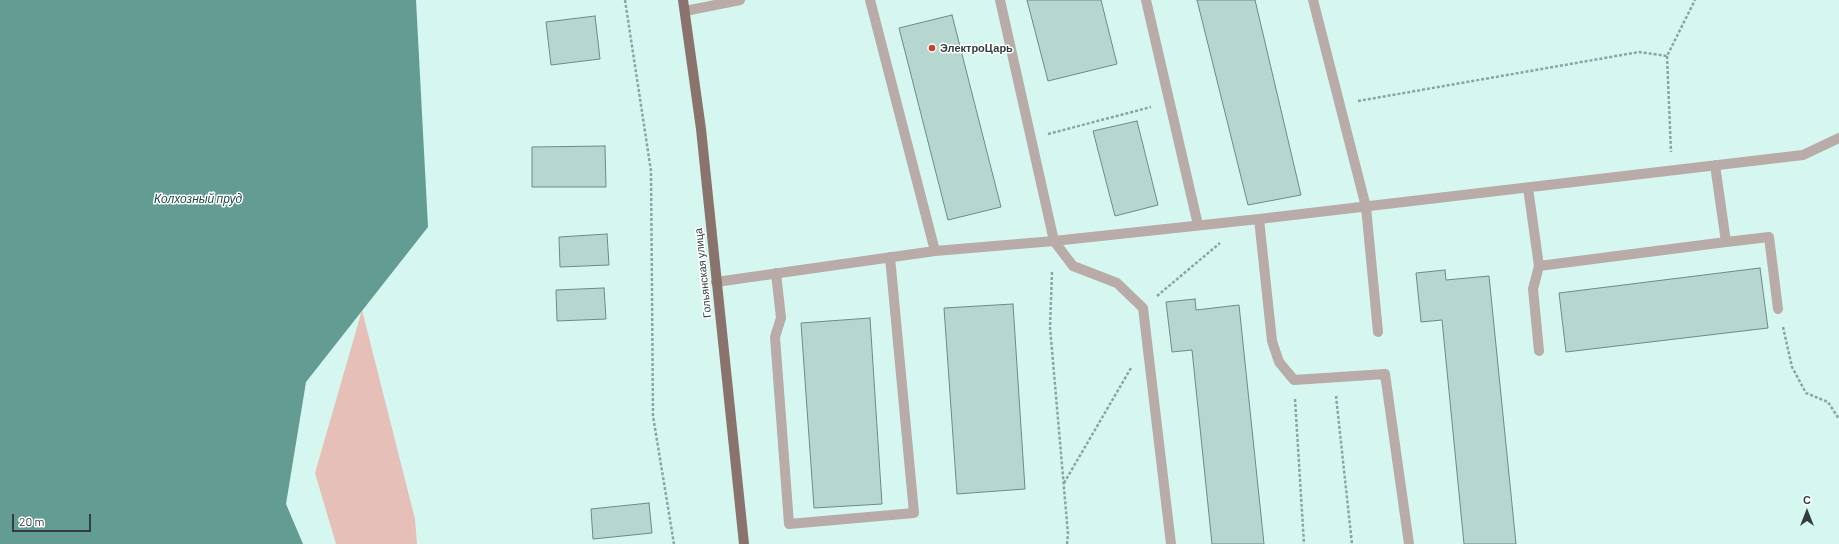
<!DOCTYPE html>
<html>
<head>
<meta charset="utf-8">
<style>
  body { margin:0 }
  #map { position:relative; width:1839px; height:544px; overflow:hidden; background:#d5f7f0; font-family:Barlow,sans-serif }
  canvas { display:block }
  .north { position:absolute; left:1787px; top:492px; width:40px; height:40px; -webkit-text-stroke:3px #fff; paint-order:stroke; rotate:0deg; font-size:11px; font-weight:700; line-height:16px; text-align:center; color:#313e3c }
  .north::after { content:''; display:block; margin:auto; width:14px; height:18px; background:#313e3c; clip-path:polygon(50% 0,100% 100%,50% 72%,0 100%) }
  .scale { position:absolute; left:12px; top:514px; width:79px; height:18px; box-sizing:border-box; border:2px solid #313e3c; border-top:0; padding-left:5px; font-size:12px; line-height:14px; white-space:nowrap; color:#313e3c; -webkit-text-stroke:3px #fff; paint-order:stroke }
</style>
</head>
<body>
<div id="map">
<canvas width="1839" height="544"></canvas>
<div class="north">С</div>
<div class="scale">20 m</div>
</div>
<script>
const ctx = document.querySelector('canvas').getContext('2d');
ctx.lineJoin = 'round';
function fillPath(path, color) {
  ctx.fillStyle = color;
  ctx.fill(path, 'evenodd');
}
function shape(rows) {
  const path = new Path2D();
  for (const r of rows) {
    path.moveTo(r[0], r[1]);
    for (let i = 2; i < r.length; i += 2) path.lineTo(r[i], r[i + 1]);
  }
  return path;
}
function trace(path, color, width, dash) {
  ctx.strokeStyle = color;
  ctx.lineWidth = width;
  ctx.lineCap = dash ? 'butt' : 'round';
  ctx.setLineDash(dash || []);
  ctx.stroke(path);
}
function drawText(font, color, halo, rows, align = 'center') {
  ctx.font = font + ' Barlow,sans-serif';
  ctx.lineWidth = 3;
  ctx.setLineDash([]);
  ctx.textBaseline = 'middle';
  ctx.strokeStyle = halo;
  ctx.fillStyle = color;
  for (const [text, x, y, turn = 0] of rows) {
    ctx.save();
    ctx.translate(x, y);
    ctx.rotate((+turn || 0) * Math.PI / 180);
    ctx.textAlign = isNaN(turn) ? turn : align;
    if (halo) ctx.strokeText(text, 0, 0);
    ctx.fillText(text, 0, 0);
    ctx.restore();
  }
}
const green = shape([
  [362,310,415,519,417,544,336,544,315,473]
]);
const water = shape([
  [0,0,416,0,428,227,306,382,286,504,303,544,0,544]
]);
const building = shape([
  [1027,0,1101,0,1117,64,1048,81,1027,0],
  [1197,0,1255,0,1301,195,1248,205,1197,0],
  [952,15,1001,207,948,220,899,28,952,15],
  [595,16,600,59,551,65,546,22,595,16],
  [1137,121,1158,205,1115,216,1093,131,1137,121],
  [605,146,606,187,532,187,532,147,605,146],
  [607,234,609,265,560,267,559,237,607,234],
  [1760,268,1768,328,1566,352,1559,293,1760,268],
  [1445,270,1446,280,1489,276,1516,544,1464,544,1442,320,1421,322,1416,273,1445,270],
  [604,288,606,319,557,321,556,290,604,288],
  [1195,299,1196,310,1239,305,1264,544,1212,544,1192,350,1172,352,1166,302,1195,299],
  [1013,304,1025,489,957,494,944,308,1013,304],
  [870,318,882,504,814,508,801,323,870,318],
  [649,503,652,533,593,539,591,509,649,503]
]);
const path = shape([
  [625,0,651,171,653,416,674,544],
  [1667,56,1671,152],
  [1358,101,1639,52,1667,56,1695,0],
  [1048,134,1151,107],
  [1052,272,1050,327,1068,534,1067,544],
  [1157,296,1220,243],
  [1783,327,1792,367,1806,393,1828,402,1839,419],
  [1336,396,1352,544],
  [1295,399,1304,544],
  [1064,483,1131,368]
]);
const minor = shape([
  [870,0,935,251],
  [1000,0,1054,241,1073,266,1117,283,1143,308,1171,544],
  [1146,0,1198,225],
  [1313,0,1366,207,1378,332],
  [685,11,740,0],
  [1528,188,1539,266,1726,242,1715,165],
  [1259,219,1272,341,1279,362,1294,380,1385,374,1409,544],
  [1726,242,1769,237,1778,309],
  [1539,266,1533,289,1539,351],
  [776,273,781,318,775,337,789,524,914,513,890,257],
  [716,282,935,251,1054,241,1259,219,1803,155,1839,138]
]);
const major = shape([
  [683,0,701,129,744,544]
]);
const markers = [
  [932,48,4,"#cc4128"]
];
const poiNames = [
  ["ЭлектроЦарь",940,48]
];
const streetNames = [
  ["Гольянская улица",703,273,-96]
];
const waterNames = [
  ["Колхозный пруд",198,199]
];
fillPath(green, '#e6c0b8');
fillPath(water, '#639c92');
fillPath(building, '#b6d7d0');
trace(building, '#6c8b85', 1);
trace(path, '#8da5a1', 2.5, [3, 2]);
trace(minor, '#b8aba8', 10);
trace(major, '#8a726d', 10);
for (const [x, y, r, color] of markers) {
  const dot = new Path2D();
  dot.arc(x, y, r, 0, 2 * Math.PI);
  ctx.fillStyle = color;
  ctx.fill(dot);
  trace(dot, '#fff', 1.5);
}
drawText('bold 11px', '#313e3c', '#fff', poiNames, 'left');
drawText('11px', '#313e3c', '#fff', streetNames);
drawText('italic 12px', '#1b4e46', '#fff', waterNames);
</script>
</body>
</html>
